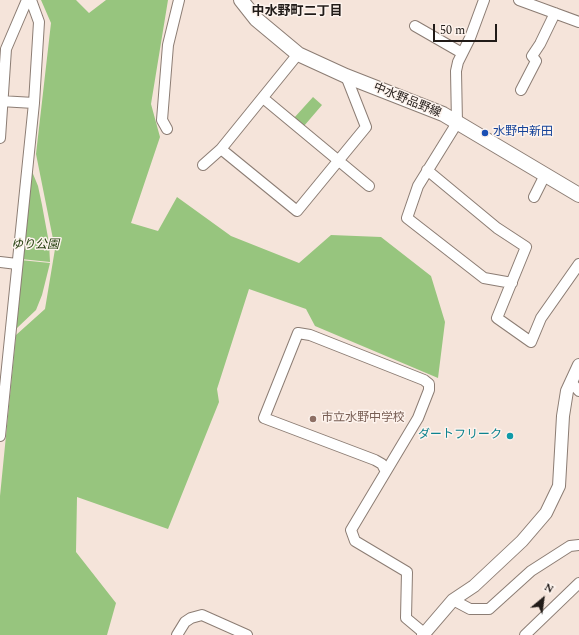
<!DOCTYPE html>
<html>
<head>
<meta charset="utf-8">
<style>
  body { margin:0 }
  #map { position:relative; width:579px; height:635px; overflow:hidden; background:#f5e4da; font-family:Spectral,serif }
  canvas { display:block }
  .north { position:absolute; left:523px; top:579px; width:40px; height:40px; -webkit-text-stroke:3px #fdf3ed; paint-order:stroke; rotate:29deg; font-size:11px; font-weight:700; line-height:16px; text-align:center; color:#211b18 }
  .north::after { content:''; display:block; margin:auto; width:14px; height:18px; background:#211b18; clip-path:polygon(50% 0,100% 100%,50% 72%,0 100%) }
  .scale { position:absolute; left:433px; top:24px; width:64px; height:18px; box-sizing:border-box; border:2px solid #211b18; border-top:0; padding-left:5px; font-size:12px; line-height:14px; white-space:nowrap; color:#211b18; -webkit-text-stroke:3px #fdf3ed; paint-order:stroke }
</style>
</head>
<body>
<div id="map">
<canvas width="579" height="635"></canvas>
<div class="north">N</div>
<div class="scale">50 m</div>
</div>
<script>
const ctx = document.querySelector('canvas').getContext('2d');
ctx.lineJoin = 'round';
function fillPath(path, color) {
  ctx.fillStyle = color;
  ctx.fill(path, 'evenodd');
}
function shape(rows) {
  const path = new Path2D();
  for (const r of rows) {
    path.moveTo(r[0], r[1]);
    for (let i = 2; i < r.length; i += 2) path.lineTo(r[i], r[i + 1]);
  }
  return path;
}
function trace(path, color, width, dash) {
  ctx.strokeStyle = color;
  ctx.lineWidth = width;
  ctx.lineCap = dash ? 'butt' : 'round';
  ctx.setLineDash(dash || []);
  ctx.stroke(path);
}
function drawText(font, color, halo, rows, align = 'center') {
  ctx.font = font + ' Spectral,"Noto Sans JP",serif';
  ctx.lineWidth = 3;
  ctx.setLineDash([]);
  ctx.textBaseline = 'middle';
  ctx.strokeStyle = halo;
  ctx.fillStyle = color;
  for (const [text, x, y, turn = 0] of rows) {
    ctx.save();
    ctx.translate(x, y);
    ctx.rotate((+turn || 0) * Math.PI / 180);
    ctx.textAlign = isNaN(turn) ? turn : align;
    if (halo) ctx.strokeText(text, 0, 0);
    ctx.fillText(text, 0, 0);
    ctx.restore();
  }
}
const green = shape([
  [41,0,76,0,89,13,106,0,168,0,151,104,160,137,131,223,158,231,177,197,231,236,299,263,331,235,381,237,431,276,445,322,438,378,315,326,306,309,249,289,217,389,219,402,168,529,77,497,76,552,116,603,107,635,0,635,0,496,16,335,45,309,55,249,36,154,51,23],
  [313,97,322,105,304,126,294,118],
  [31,169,38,186,42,205,49,243,50,262,21,259],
  [20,260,50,263,42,295,36,310,17,328,7,334]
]);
const minor = shape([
  [484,0,470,38,458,62,456,71,457,123,418,186,407,218,484,278,512,283],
  [519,0,579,22],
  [415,26,462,53],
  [521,90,536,61,532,56,540,44,555,13],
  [263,98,369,186],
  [0,101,34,103],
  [167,129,162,120,168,45,179,0],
  [0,138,6,49,27,0],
  [221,149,297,211,366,127,346,76],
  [203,165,221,149,298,54],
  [427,170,497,228,526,247,497,318,531,342,541,318,579,264],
  [534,197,545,175],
  [0,262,17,264],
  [571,382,579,391],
  [0,436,34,103,39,22,31,0],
  [385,470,382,464,375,460,264,418,298,333,310,335,424,380,429,384,429,390,418,418,351,530,355,541,407,572,406,618,424,633],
  [453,600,470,609,489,609,531,571,570,546,579,545],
  [177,635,185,622,191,618,202,615,247,635],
  [525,635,579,583]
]);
const tertiary = shape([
  [423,635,453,600,474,586,522,541,546,513,559,486,563,416,567,391,579,365]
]);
const secondary = shape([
  [241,0,256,19,298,54,346,76,443,114,579,195]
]);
const markers = [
  [485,133,4,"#1a4fb4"],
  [313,419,4,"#8d6e63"],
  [510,436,4,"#0f9aa8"]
];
const streetNames = [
  ["中水野品野線",407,101,22]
];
const transitNames = [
  ["水野中新田",493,133]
];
const parkNames = [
  ["ゆり公園",35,246]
];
const educationNames = [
  ["市立水野中学校",321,419]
];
const cultureNames = [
  ["ダートフリーク",502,436]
];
const neighbourhoodNames = [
  ["中水野町二丁目",297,12]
];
fillPath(green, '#97c57e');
trace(minor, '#8c7d74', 12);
trace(tertiary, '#8c7d74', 14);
trace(secondary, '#8c7d74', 16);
trace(minor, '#fff', 10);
trace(tertiary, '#fff', 12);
trace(secondary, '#fff', 14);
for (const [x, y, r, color] of markers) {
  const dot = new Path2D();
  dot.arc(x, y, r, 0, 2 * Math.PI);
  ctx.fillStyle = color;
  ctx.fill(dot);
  trace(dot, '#fdf3ed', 1.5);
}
drawText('12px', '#211b18', '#fdf3ed', streetNames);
drawText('12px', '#164399', '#fdf3ed', transitNames, 'left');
drawText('italic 12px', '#1c3906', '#fdf3ed', parkNames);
drawText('12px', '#785e54', '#fdf3ed', educationNames, 'left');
drawText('12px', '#0d838f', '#fdf3ed', cultureNames, 'right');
drawText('bold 13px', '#211b18', '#fdf3ed', neighbourhoodNames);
</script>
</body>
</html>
